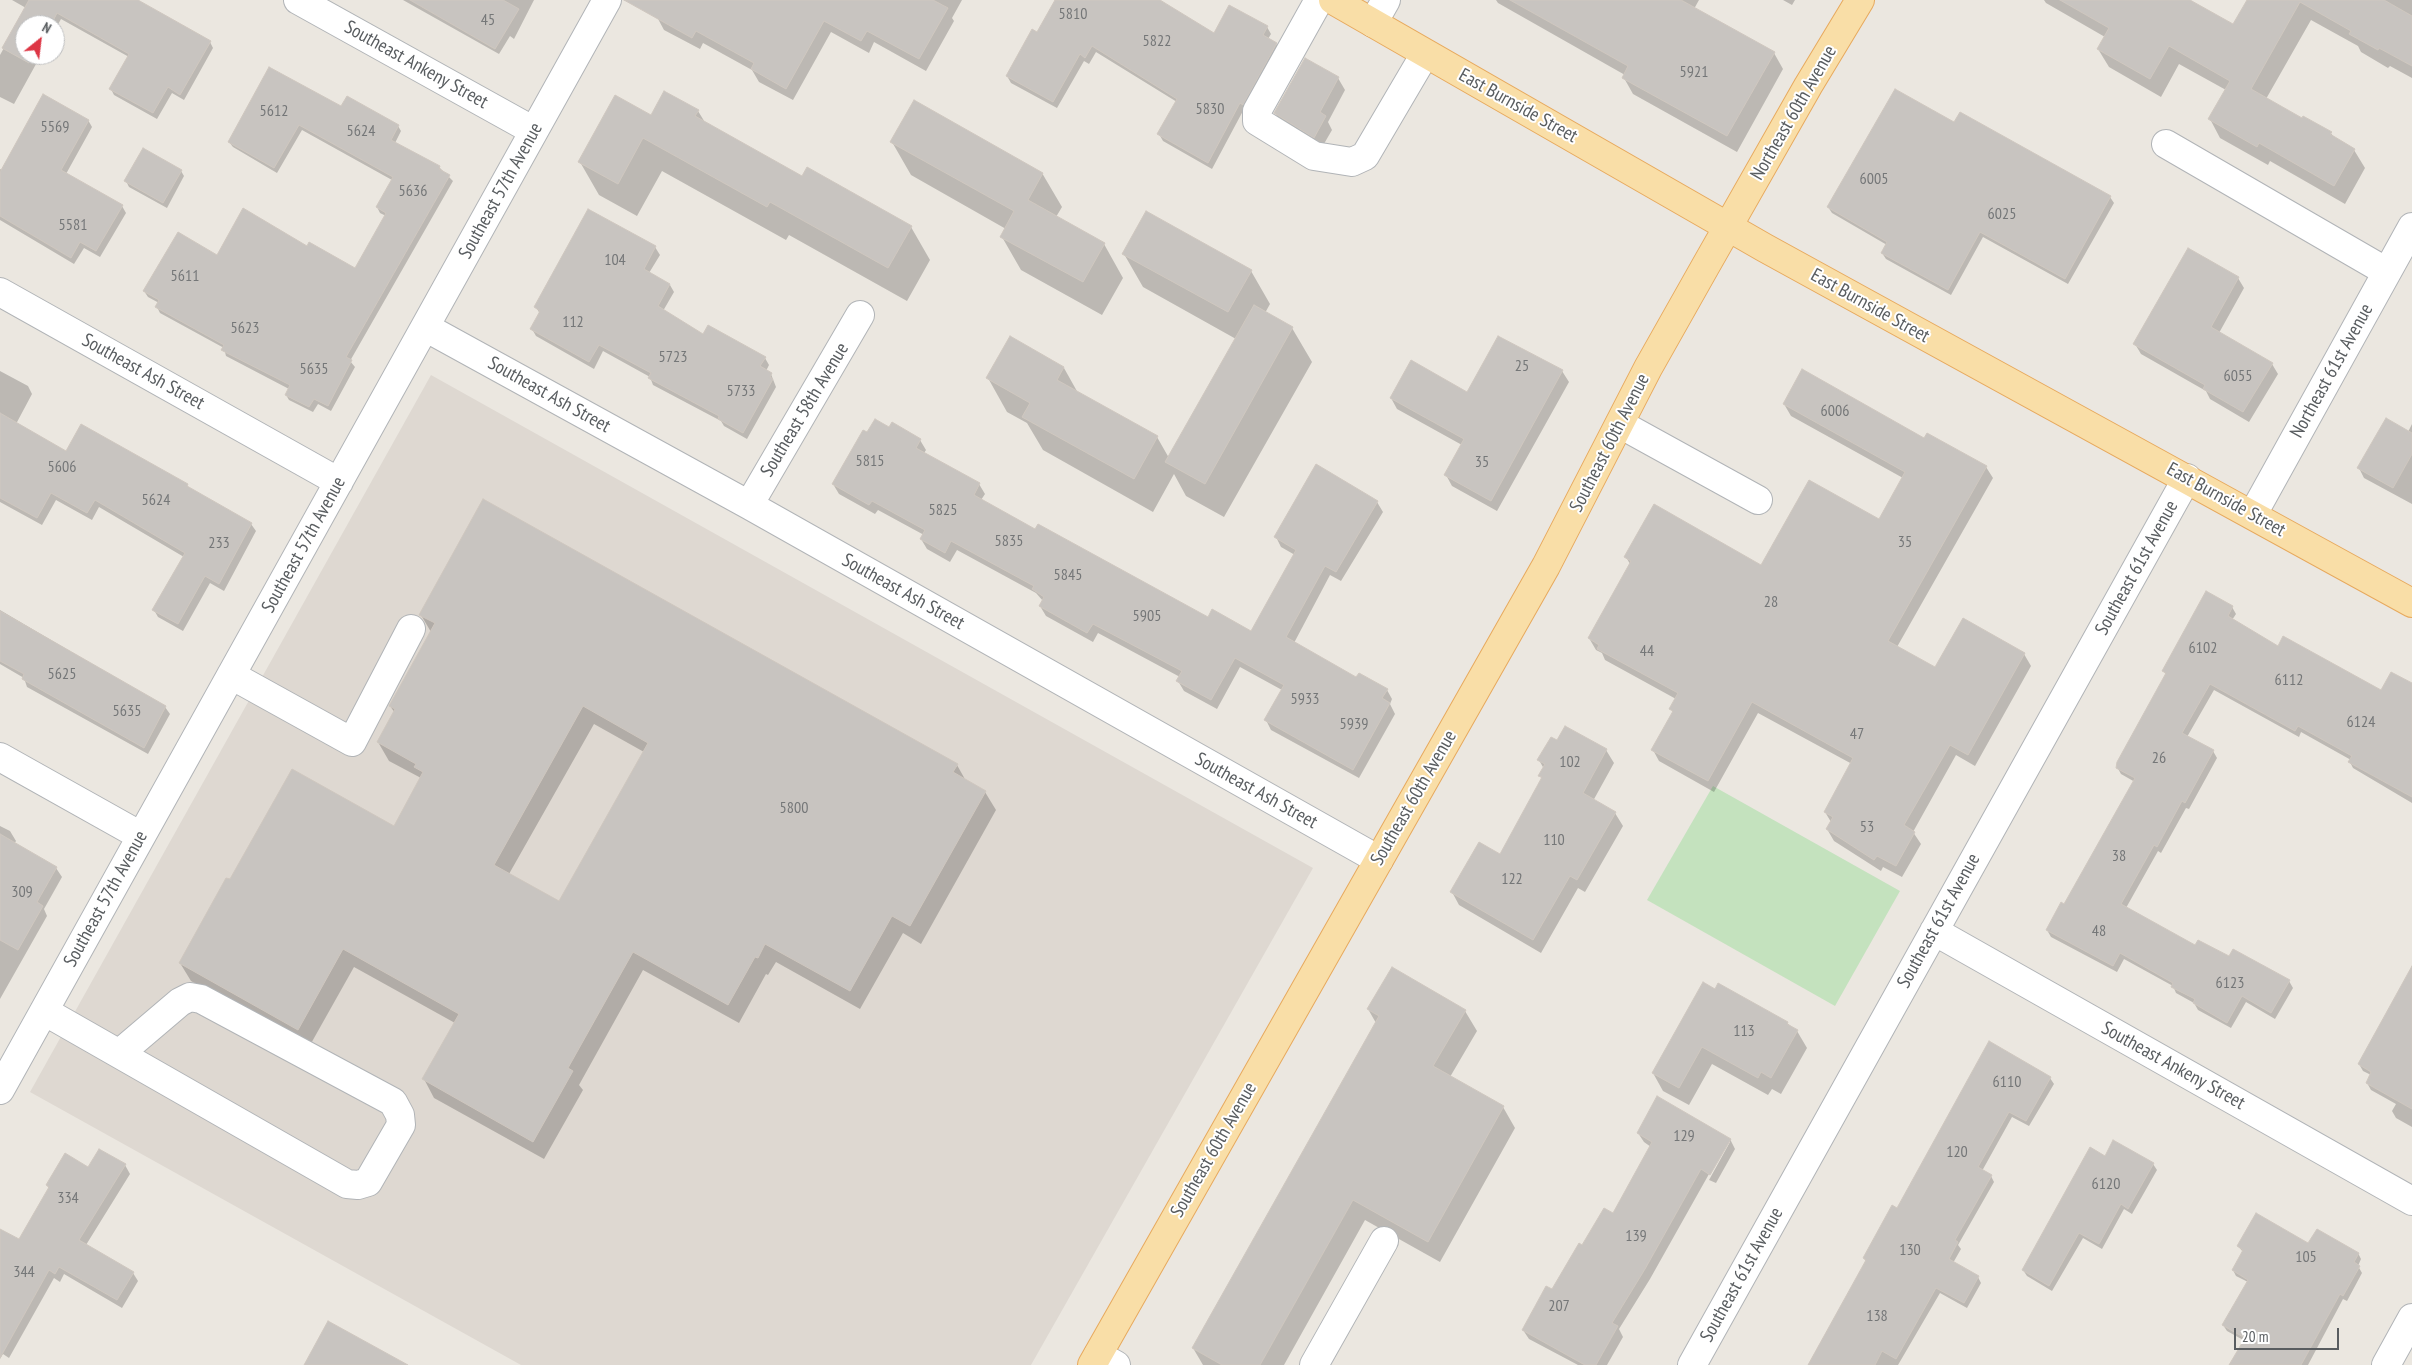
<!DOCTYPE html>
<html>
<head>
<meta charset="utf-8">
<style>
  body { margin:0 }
  #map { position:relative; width:2412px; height:1365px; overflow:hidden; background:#ebe7e0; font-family:"PT Sans Narrow",sans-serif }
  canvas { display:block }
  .north { position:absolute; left:15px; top:15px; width:50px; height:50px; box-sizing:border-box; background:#fff; border:1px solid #bdbebf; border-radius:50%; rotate:29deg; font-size:14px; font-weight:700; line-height:20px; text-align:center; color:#595d60 }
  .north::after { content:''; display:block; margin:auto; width:18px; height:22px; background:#dd3544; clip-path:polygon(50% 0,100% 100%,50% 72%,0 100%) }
  .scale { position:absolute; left:2234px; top:1328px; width:105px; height:22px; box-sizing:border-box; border:2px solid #595d60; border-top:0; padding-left:6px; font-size:15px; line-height:18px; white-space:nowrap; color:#595d60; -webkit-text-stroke:4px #fff; paint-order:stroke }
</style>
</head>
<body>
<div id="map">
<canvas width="2412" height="1365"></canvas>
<div class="north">N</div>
<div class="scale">20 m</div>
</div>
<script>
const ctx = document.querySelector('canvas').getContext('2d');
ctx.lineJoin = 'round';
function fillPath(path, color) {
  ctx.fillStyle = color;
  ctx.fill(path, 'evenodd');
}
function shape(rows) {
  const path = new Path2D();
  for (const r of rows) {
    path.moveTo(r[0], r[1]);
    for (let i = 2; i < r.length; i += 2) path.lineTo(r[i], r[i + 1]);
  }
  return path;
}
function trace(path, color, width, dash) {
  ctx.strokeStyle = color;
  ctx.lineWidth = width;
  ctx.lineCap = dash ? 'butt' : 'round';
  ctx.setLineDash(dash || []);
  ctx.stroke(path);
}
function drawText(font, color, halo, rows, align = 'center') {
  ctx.font = font + ' "PT Sans Narrow",sans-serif';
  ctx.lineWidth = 4;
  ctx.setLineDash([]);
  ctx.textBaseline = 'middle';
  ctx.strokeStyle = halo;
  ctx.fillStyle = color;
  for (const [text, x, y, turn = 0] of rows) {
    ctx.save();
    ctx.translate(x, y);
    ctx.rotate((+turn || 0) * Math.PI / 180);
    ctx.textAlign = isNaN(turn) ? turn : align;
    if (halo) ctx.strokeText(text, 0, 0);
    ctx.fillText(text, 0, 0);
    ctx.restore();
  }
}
const education = shape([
  [431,375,1313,868,1031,1365,521,1365,30,1092]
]);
const green = shape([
  [1713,786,1900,891,1835,1006,1647,900]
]);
const shadow = shape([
  [12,0,137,0,210,42,213,48,184,100,172,93,157,119,114,95,111,89,129,57,61,19,55,30,55,25,25,25,25,55,41,55,14,104,0,97,0,55,26,8],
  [403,0,534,0,514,39,510,36,499,54],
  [667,0,962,0,952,18,954,21,926,71,874,42,869,53,831,32,793,100,759,82,752,70,703,43,700,49,664,30,657,17],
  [1056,0,1158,0,1214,34,1267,27,1271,34,1268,39,1276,44,1280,50,1244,109,1212,169,1163,141,1159,134,1177,102,1096,52,1089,64,1084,61,1057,108,1011,83,1007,76,1037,34],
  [1496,0,1699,0,1694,9,1774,53,1783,69,1737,152,1633,94,1624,78,1625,75,1498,3],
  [1783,0,1795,0,1792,5],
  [2044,0,2188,0,2234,26,2248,0,2412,0,2412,78,2390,66,2388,68,2361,52,2358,46,2311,20,2266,99,2302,120,2331,133,2335,139,2354,150,2365,168,2345,204,2270,161,2268,165,2220,138,2210,119,2226,90,2179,64,2161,97,2109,67,2098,49,2105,37,2046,3],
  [1338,78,1345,90,1328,122,1332,130,1321,149,1282,125,1275,113],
  [341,108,398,126,401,131,395,143,439,167,453,181,350,361,355,367,331,411,318,404,313,412,289,400,286,395,289,389,226,356,224,348,160,313,157,307,159,303,148,297,144,291,218,257,308,247,356,270,386,216,380,213,377,207,392,180,302,130,277,173,233,147,229,142],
  [698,111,706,124,803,177,911,227,930,260,907,301,789,235,786,240,662,171,637,216,599,195,580,162,651,117],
  [1960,114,2110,197,2114,203,2068,284,1983,237,1951,295,1886,259,1882,253,1887,245,1832,213,1828,207,1955,124],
  [88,120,92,127,66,174,122,206,126,213,100,257,84,248,74,264,0,220,0,169,2,170],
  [892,142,1042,173,1062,207,1056,217,1104,244,1123,278,1102,315,1021,270,1002,237,1006,229,911,175],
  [181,171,184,176,167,208,129,187,126,181],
  [589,210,655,247,660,255,649,273,670,285,674,292,663,311,704,336,765,358,769,365,766,371,771,374,776,387,747,439,724,426,721,421,653,385,650,377,603,351,594,369,536,336,532,329,540,314,536,307],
  [1124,254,1251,271,1270,304,1265,313,1292,328,1312,362,1224,517,1186,496,1174,474,1153,512,1043,450,1027,423,1007,412,988,378,1064,368,1078,393,1157,437,1169,458,1236,339,1143,287],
  [2238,278,2244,288,2219,333,2272,364,2278,374,2249,422,2210,399,2206,391,2141,354,2135,344],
  [0,371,28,386,32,394,16,424,66,453,187,485,190,490,251,524,256,531,224,591,210,583,183,631,158,617,154,610,184,557,99,507,92,520,56,500,42,525,0,502],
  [1562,371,1569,382,1497,511,1452,486,1446,475,1462,445,1397,409,1391,398,1468,393],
  [1784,404,1925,440,1986,467,1993,478,1897,647,1936,669,1964,620,2024,654,2031,666,1975,766,1956,755,1913,832,1921,844,1902,877,1883,867,1881,871,1834,841,1827,829,1831,822,1825,812,1852,764,1758,713,1714,792,1659,761,1653,750,1673,713,1671,709,1676,699,1605,660,1602,653,1596,650,1589,638,1630,564,1626,557,1762,567,1879,521,1903,478,1791,416],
  [2412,424,2412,504,2364,478,2359,468,2408,432],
  [890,428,920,440,926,450,924,453,979,484,985,494,981,500,1036,531,1209,618,1251,633,1295,555,1281,547,1276,537,1377,502,1383,512,1341,581,1330,575,1294,643,1357,679,1387,690,1392,699,1390,704,1395,714,1359,778,1271,730,1266,720,1282,690,1240,667,1217,709,1184,691,1178,681,1180,677,1098,633,1093,642,1046,616,1040,606,1043,601,1036,593,957,550,950,562,927,549,921,539,924,535,878,510,875,514,839,494,833,484,868,434],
  [2232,607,2236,614,2232,620,2278,647,2382,691,2412,684,2412,803,2353,768,2350,762,2351,760,2301,732,2299,737,2214,690,2187,737,2213,751,2217,758,2189,809,2186,808,2161,853,2158,851,2126,908,2195,947,2289,981,2293,988,2275,1019,2246,1002,2231,1028,2198,1010,2194,1003,2176,993,2173,986,2124,959,2117,972,2051,937,2047,930,2065,905,2135,782,2121,774,2117,767,2166,675,2163,670],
  [0,610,165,707,170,714,148,754,27,687,24,678,0,664],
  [421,615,957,765,966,781,985,792,996,810,921,944,903,933,860,1009,776,962,768,975,766,974,739,1023,643,970,579,1085,583,1090,544,1159,434,1098,424,1079,455,1023,354,967,309,1047,191,981,180,963,231,881,394,828,421,778,389,761,378,742,395,713,390,706,431,632],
  [594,724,644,752,560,902,509,874],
  [1558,742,1606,750,1614,763,1593,801,1615,813,1623,826,1585,892,1578,888,1541,953,1459,905,1452,892,1500,856,1542,780,1540,776,1544,769,1539,760],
  [0,826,10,831,16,841,14,844,56,868,62,877,44,909,47,916,0,999],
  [2412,969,2412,1127,2396,1118,2392,1111,2396,1104,2371,1090,2367,1083,2371,1075,2363,1071,2359,1064],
  [1703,984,1787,1023,1797,1031,1807,1048,1781,1094,1772,1089,1768,1095,1712,1064,1689,1105,1663,1091,1653,1073],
  [1368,1009,1465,1011,1477,1031,1450,1077,1503,1107,1515,1128,1440,1262,1365,1220,1284,1365,1203,1365,1193,1348,1376,1023],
  [1989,1043,2050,1078,2054,1084,2029,1126,2012,1117,1982,1171,1991,1176,1994,1182,1958,1245,1961,1249,1953,1263,1978,1277,1981,1283,1967,1308,1940,1293,1898,1365,1808,1365,1866,1262,1864,1258,1898,1210],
  [1638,1133,1730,1139,1735,1149,1716,1183,1709,1180,1730,1142,1727,1142,1650,1279,1619,1329,1623,1337,1607,1365,1578,1365,1529,1339,1523,1330,1583,1247,1613,1214,1651,1147,1644,1142],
  [2114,1142,2153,1164,2157,1170,2132,1214,2124,1209,2102,1249,2083,1238,2052,1291,2027,1276,2023,1270,2106,1157],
  [125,1165,130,1174,86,1245,133,1273,138,1281,122,1308,64,1274,60,1282,54,1278,9,1358,3,1354,0,1359,0,1246,19,1241,49,1189,47,1185,88,1168],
  [2309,1245,2358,1253,2361,1259,2358,1266,2362,1273,2347,1301,2343,1299,2308,1365,2231,1365,2245,1341,2227,1331,2223,1325,2248,1282,2236,1276,2233,1270,2243,1252,2238,1246]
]);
const building = shape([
  [29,0,138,0,211,41,180,95,168,87,153,113,109,89,129,54,57,13,51,25,25,25,25,55,34,55,29,63,2,48,29,0],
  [410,0,503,0,519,9,495,49,410,0],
  [624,0,933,0,948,8,919,59,867,31,861,41,824,21,786,89,751,69,754,63,696,31,692,38,624,0],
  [1055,0,1160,0,1214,33,1229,5,1268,26,1263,35,1277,43,1243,105,1240,103,1208,163,1157,134,1177,99,1092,46,1085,58,1080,54,1053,102,1006,76,1032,29,1037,32,1055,0],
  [1510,0,1681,0,1775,52,1727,136,1622,78,1628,66,1510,0],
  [2060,0,2190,0,2233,24,2247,0,2384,0,2412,16,2412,66,2379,48,2378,50,2349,34,2351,31,2300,2,2251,89,2302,118,2303,116,2332,132,2330,134,2355,149,2334,186,2259,143,2257,147,2208,119,2230,81,2169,46,2150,79,2097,49,2109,28,2060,0],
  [1305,58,1339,77,1320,112,1326,116,1314,138,1274,113,1305,58],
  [269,67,341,106,347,96,399,125,391,140,440,166,439,169,450,175,346,357,352,360,328,406,314,399,309,407,285,395,290,385,221,350,224,345,155,307,159,300,143,291,178,232,217,255,243,208,307,246,309,242,355,268,386,213,376,207,393,177,299,125,274,168,228,142,269,67],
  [1895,89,1954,122,1960,112,2111,196,2065,279,1980,232,1948,290,1881,253,1887,242,1827,207,1895,89],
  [664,91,699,110,695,116,802,176,807,167,912,226,888,268,770,202,767,207,643,138,618,184,578,162,615,95,651,115,664,91],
  [43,94,89,120,61,170,123,205,96,251,80,242,71,258,0,216,0,172,43,94],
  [914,100,1043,173,1028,200,1105,243,1083,282,1000,237,1014,211,890,142,914,100],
  [143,148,182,170,163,203,124,181,143,148],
  [588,209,656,246,644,269,670,284,658,306,703,334,708,325,766,357,760,366,772,373,770,377,773,379,743,433,718,419,719,416,648,378,651,373,599,345,589,362,530,329,540,311,534,307,588,209],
  [1146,211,1252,270,1228,312,1122,254,1146,211],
  [2188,248,2239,277,2211,327,2273,363,2243,412,2203,389,2205,385,2133,344,2188,248],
  [1254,305,1293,327,1205,484,1165,462,1254,305],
  [1010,336,1064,367,1057,380,1158,436,1134,479,1022,417,1030,403,986,378,1010,336],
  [1498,336,1563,370,1491,501,1444,475,1464,439,1390,398,1411,360,1467,392,1498,336],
  [1802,369,1924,438,1927,433,1987,466,1888,641,1935,667,1963,618,2025,653,1968,755,1950,745,1904,825,1915,832,1896,866,1877,856,1874,860,1826,829,1833,817,1824,812,1853,758,1752,702,1708,781,1651,750,1673,711,1669,709,1678,693,1597,649,1599,645,1588,638,1631,561,1624,557,1654,504,1761,565,1809,480,1879,519,1905,472,1783,404,1802,369],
  [0,413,66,451,81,424,188,484,187,486,252,523,219,584,205,576,178,624,152,610,185,553,95,500,87,513,51,493,37,518,0,498,0,413],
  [2386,418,2412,433,2412,454,2393,488,2357,468,2386,418],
  [875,419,889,427,892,422,921,439,916,448,980,483,974,495,1035,529,1038,524,1208,617,1212,609,1251,631,1296,550,1274,537,1316,464,1378,501,1336,572,1325,566,1286,637,1356,677,1359,673,1388,689,1382,698,1390,703,1353,770,1264,720,1284,685,1235,658,1211,700,1176,681,1182,671,1093,624,1087,633,1039,606,1044,597,1032,589,1034,586,951,541,945,553,920,539,925,530,872,501,869,505,832,484,863,430,867,432,875,419],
  [483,499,958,764,953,772,986,791,910,926,892,916,850,991,765,944,758,958,755,957,728,1005,633,952,568,1068,573,1071,533,1142,422,1079,459,1014,343,949,298,1030,179,963,226,878,230,879,292,769,394,826,423,772,414,767,416,764,377,742,395,709,389,706,435,623,419,615,483,499],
  [583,706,648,743,559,901,494,865,583,706],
  [2206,591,2233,606,2228,616,2278,646,2283,636,2381,690,2391,672,2412,683,2412,797,2348,762,2352,756,2298,726,2295,731,2210,684,2182,733,2214,750,2185,803,2182,801,2157,847,2154,845,2121,904,2195,945,2198,940,2229,956,2233,949,2290,980,2271,1013,2242,996,2227,1023,2193,1003,2195,999,2171,987,2173,983,2120,953,2113,966,2046,930,2061,902,2064,904,2135,778,2116,768,2117,762,2166,673,2162,671,2206,591],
  [0,611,166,706,144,748,22,679,24,674,0,661,0,611],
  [1565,726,1607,749,1583,793,1616,812,1577,880,1570,876,1533,940,1450,892,1479,842,1500,854,1542,777,1538,776,1545,764,1537,760,1551,737,1557,740,1565,726],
  [0,834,57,867,37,902,43,906,18,950,0,940,0,834],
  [2412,966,2412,1109,2366,1083,2371,1072,2358,1064,2412,966],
  [1392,967,1466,1010,1433,1066,1504,1106,1428,1242,1353,1200,1260,1365,1222,1365,1192,1348,1379,1016,1367,1009,1392,967],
  [1703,982,1715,989,1718,983,1788,1022,1787,1024,1798,1030,1771,1078,1761,1072,1758,1078,1702,1047,1679,1088,1652,1073,1703,982],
  [1989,1041,2051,1077,2026,1121,2009,1112,1978,1167,1992,1175,1955,1240,1958,1242,1949,1259,1979,1276,1964,1303,1936,1288,1896,1359,1882,1351,1875,1365,1808,1365,1866,1260,1863,1258,1892,1205,1897,1208,1989,1041],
  [1657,1096,1731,1139,1710,1175,1701,1169,1645,1269,1612,1323,1618,1326,1596,1365,1585,1365,1522,1330,1546,1286,1552,1289,1579,1243,1582,1245,1604,1208,1613,1213,1652,1142,1637,1133,1657,1096],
  [2113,1140,2154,1163,2128,1209,2121,1204,2099,1244,2079,1233,2049,1286,2022,1270,2090,1147,2105,1156,2113,1140],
  [99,1149,126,1164,79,1240,134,1272,117,1300,59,1267,55,1274,49,1270,0,1358,0,1229,19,1239,49,1187,46,1185,65,1153,88,1167,99,1149],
  [2256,1213,2308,1243,2317,1229,2359,1253,2354,1262,2360,1266,2343,1296,2340,1294,2301,1365,2229,1365,2245,1338,2222,1325,2248,1280,2232,1270,2243,1250,2237,1246,2256,1213],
  [328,1321,408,1365,304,1365,328,1321]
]);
const minor = shape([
  [298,0,534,131],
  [1319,0,1257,111,1257,121,1314,156,1352,162,1365,156,1425,54],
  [1373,23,1386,0],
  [2166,144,2387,272],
  [0,292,339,482],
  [425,327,749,505,1379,860],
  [1620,424,1758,500],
  [749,505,860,315],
  [2253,514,2412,227],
  [231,675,352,742,411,629],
  [0,757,141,836],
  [1934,931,2412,1201],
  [44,1011,347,1184,358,1185,368,1182,401,1125,400,1115,393,1102,201,999,190,997,180,1002,120,1053],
  [0,1090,607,0],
  [1098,1355,1116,1365],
  [1314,1365,1384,1241],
  [1692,1365,2187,478],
  [2386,1365,2412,1318]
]);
const major = shape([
  [1333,0,1765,248,2412,603],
  [1092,1365,1546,566,1648,368,1705,267,1808,86,1860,0]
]);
const numberNames = [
  ["5810",1073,14],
  ["45",488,20],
  ["5822",1157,41],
  ["5921",1694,72],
  ["5830",1210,109],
  ["5612",274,111],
  ["5569",55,127],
  ["5624",361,131],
  ["6005",1874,179],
  ["5636",413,191],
  ["6025",2002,214],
  ["5581",73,225],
  ["104",615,260],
  ["5611",185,276],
  ["112",573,322],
  ["5623",245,328],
  ["5723",673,357],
  ["25",1522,366],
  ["5635",314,369],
  ["6055",2238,376],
  ["5733",741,391],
  ["6006",1835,411],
  ["5815",870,461],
  ["35",1482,462],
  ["5606",62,467],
  ["5624",156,500],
  ["5825",943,510],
  ["5835",1009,541],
  ["35",1905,542],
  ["233",219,543],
  ["5845",1068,575],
  ["28",1771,602],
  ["5905",1147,616],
  ["6102",2203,648],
  ["44",1647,651],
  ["5625",62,674],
  ["6112",2289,680],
  ["5933",1305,699],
  ["5635",127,711],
  ["6124",2361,722],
  ["5939",1354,724],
  ["47",1857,734],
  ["26",2159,758],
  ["102",1570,762],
  ["5800",794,808],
  ["53",1867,827],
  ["110",1554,840],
  ["38",2119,856],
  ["122",1512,879],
  ["309",22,892],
  ["48",2099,931],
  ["6123",2230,983],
  ["113",1744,1031],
  ["6110",2007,1082],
  ["129",1684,1136],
  ["120",1957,1152],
  ["6120",2106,1184],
  ["334",68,1198],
  ["139",1636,1236],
  ["130",1910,1250],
  ["105",2306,1257],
  ["344",24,1272],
  ["207",1559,1306],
  ["138",1877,1316]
];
const streetNames = [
  ["Southeast Ankeny Street",416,65,29],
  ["East Burnside Street",1518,106,29],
  ["Northeast 60th Avenue",1794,113,-60],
  ["Southeast 57th Avenue",501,191,-61],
  ["East Burnside Street",1870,306,29],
  ["Northeast 61st Avenue",2332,371,-61],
  ["Southeast Ash Street",143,372,29],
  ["Southeast Ash Street",549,395,29],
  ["Southeast 58th Avenue",805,410,-59],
  ["Southeast 60th Avenue",1610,443,-63],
  ["East Burnside Street",2226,500,29],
  ["Southeast 57th Avenue",304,545,-61],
  ["Southeast 61st Avenue",2137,568,-61],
  ["Southeast Ash Street",903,592,29],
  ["Southeast Ash Street",1256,791,29],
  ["Southeast 60th Avenue",1414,798,-60],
  ["Southeast 57th Avenue",106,899,-61],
  ["Southeast 61st Avenue",1939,921,-61],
  ["Southeast Ankeny Street",2173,1066,29],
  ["Southeast 60th Avenue",1214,1150,-60],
  ["Southeast 61st Avenue",1742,1275,-61]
];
fillPath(education, '#ded8d1');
fillPath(green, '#c4e2be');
fillPath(shadow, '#0003');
fillPath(building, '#c8c4c0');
trace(building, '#cfc7bf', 1);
trace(minor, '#b1b4b7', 30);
trace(major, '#e7a95d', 30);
trace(minor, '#fff', 28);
trace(major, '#f9dea7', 28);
drawText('16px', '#757778', null, numberNames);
drawText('19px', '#595d60', '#fff', streetNames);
</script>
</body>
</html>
